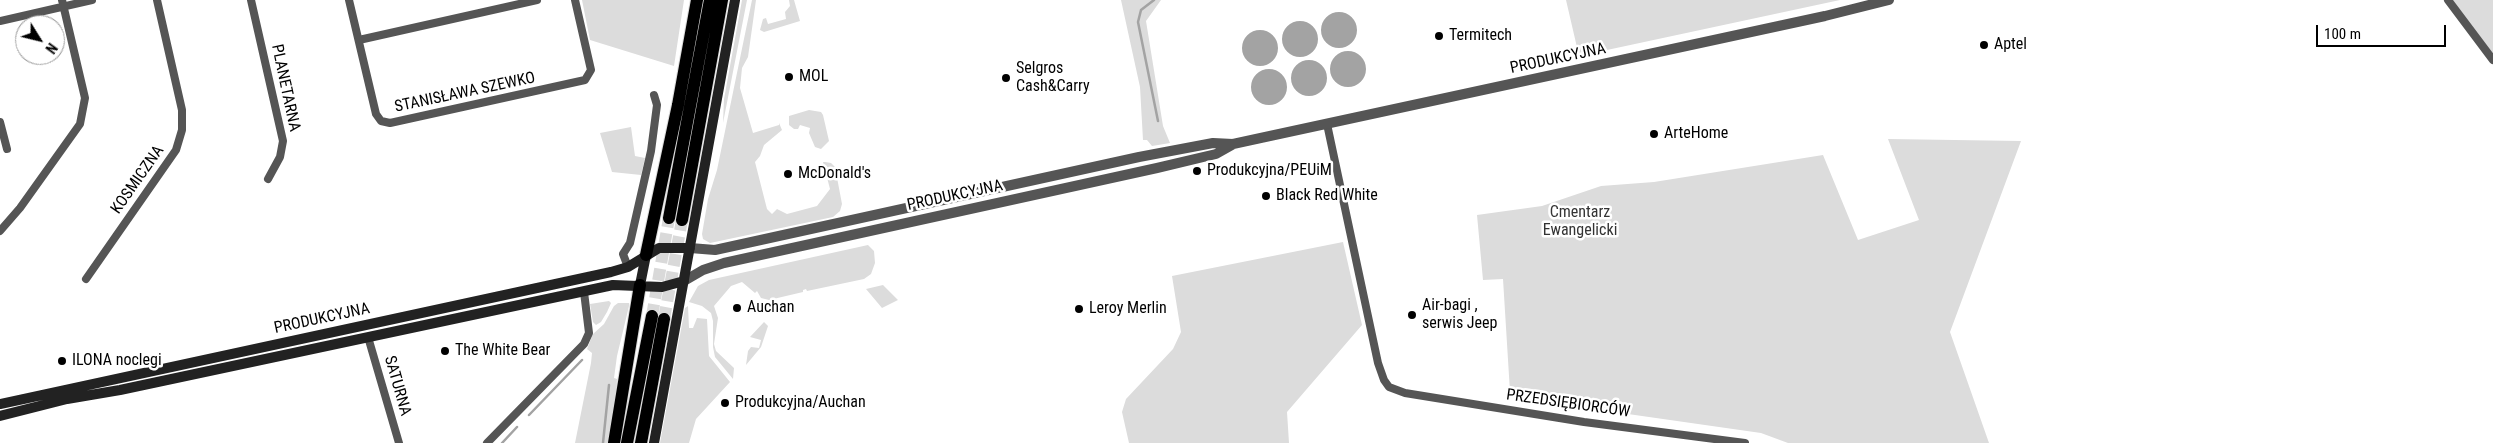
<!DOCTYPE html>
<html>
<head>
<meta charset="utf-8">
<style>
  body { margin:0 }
  #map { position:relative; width:2493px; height:443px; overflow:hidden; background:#fff; font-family:"Roboto Condensed",sans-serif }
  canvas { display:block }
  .north { position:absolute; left:15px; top:15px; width:50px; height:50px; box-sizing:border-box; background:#fff; border:1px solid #999; border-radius:50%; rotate:126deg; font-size:14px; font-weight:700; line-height:20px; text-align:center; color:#000 }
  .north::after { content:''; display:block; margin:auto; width:18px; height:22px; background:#000; clip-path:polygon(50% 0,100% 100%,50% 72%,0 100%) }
  .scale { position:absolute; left:2316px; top:25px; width:130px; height:22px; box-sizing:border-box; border:2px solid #000; border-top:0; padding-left:6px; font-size:15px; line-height:18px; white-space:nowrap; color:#000; -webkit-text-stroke:4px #fff; paint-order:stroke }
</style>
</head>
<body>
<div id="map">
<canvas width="2493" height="443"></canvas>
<div class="north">N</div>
<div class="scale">100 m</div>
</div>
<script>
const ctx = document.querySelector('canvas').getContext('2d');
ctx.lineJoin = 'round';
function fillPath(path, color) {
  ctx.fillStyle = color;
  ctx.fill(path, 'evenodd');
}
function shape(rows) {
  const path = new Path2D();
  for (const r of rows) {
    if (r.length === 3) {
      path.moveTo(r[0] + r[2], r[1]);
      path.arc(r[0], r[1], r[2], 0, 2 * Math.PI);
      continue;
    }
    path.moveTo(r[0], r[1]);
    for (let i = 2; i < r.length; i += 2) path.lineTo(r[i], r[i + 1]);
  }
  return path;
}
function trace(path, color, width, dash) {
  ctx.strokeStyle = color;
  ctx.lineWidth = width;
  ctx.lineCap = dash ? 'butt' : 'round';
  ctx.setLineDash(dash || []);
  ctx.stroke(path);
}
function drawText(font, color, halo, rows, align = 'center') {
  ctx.font = font + ' "Roboto Condensed",sans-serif';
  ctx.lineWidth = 5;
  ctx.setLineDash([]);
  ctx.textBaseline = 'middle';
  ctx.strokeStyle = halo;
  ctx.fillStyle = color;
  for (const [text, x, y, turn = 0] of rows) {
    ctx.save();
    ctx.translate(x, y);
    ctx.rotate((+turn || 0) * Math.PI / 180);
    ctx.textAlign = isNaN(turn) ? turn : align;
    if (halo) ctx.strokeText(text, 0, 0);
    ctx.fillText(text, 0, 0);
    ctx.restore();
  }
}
const green = shape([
  [582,0,684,0,674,66,590,40],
  [742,0,747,0,723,123,724,99],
  [752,0,756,0,748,57,742,68,740,88,753,133,779,125,779,123,782,130,764,145,760,156,755,162,767,209,772,214,777,209,787,214,817,206,830,189,823,162,825,162,831,163,835,167,842,204,840,211,833,217,710,243,703,239,702,234,708,199,717,170],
  [789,0,794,0,800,21,764,32,760,30,763,19,766,18,768,24,786,19,785,12,790,6],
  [1121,0,1161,0,1146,21,1163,126,1170,143,1152,146,1147,140,1143,140,1140,87],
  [1566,0,1840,0,1579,56],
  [2449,0,2493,0,2493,59],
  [809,110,821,112,823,115,829,141,821,149,815,147,809,133,810,128,800,125,798,129,794,129,789,125,789,116],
  [631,127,635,156,645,158,641,175,612,172,600,133],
  [1888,139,2021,141,1950,332,1989,443,1788,443,1761,433,1558,404,1510,392,1503,279,1483,280,1477,215,1542,206,1601,186,1654,182,1823,155,1858,240,1919,220],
  [1343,242,1362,325,1287,412,1289,443,1129,443,1122,412,1126,399,1173,349,1181,332,1172,276],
  [868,245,874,251,875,263,871,274,864,279,807,291,806,289,803,290,803,292,769,300,761,298,757,291,755,293,742,282,731,286,714,306,718,318,714,344,716,351,734,368,733,379,715,357,713,347,713,321,711,313,702,306,689,302,698,286,709,280],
  [883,285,898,300,882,308,866,289],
  [609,301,611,303,607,312,601,322,596,325,593,322,590,304],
  [618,303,629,303,629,306,617,356,614,378,617,379,616,402,609,443,575,443,591,363,592,353,587,349,593,334,604,324,614,306],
  [688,306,689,328,693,328,697,318,707,319,709,356,730,382,696,419,689,443,660,443,685,308],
  [764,322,768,326,761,347,746,365,748,351,751,347,759,348,761,340,750,337]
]);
const water = shape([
  [1339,30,18],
  [1300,39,18],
  [1260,48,18],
  [1348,69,18],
  [1309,78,18],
  [1269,87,18]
]);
const stream = shape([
  [1154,0,1141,10,1138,22,1158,121],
  [529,415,582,360],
  [502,443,517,427],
  [603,443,609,385]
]);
const trunkTunnel = shape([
  [652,316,669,218],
  [664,319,682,220]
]);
const minor = shape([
  [251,0,283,141,280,157,268,179],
  [349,0,376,114,381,121,390,123,585,80,591,70,575,0],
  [2448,0,2493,60],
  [0,21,92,0],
  [359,40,537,0],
  [0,122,7,149],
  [1327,124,1378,363,1384,380,1389,387,1405,393,1584,422,1745,443],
  [0,231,20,208,80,124,85,98,62,0],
  [628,267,623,254,630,243,651,151,657,105,654,95],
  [86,279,176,150,182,130,182,110,157,0],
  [368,337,399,443],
  [487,443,584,344,589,333,584,292]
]);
const tertiary = shape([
  [690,248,715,250,1139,157,1213,143,1233,144,1256,139,1825,16,1889,0],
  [684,281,703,270,724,263,1157,168,1216,154,1232,145]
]);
const secondary = shape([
  [640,285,646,255],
  [0,404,611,272,628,267,659,248,690,248],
  [0,416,67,399,120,390,613,285,662,287,684,281],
  [654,443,735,0]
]);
const trunk = shape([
  [669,218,710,0],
  [682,220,722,0],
  [646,255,678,105,697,0],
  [614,443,640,285],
  [627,443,652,316],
  [641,443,664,319]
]);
const markers = [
  [1439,36,5,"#000"],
  [1984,45,5,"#000"],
  [789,77,5,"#000"],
  [1006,78,5,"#000"],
  [1654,134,5,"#000"],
  [1197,171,5,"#000"],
  [788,174,5,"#000"],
  [1266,196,5,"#000"],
  [737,308,5,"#000"],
  [1079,309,5,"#000"],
  [1412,315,5,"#000"],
  [445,351,5,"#000"],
  [62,361,5,"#000"],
  [725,403,5,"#000"]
];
const poiNames = [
  ["Termitech",1449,36],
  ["Aptel",1994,45],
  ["Selgros",1016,69],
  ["Cash&Carry",1016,87],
  ["MOL",799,77],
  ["ArteHome",1664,134],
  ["Produkcyjna/PEUiM",1207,171],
  ["McDonald's",798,174],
  ["Black Red White",1276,196],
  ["Air-bagi ,",1422,306],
  ["serwis Jeep",1422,324],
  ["Auchan",747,308],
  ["Leroy Merlin",1089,309],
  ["The White Bear",455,351],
  ["ILONA noclegi",72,361],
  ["Produkcyjna/Auchan",735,403]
];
const streetNames = [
  ["PRODUKCYJNA",1558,59,-12],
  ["PLANETARNA",285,88,78],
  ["STANISŁAWA SZEWKO",465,93,-12],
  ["KOSMICZNA",138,180,-55],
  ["PRODUKCYJNA",955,196,-12],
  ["PRODUKCYJNA",322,319,-12],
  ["SATURNA",397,386,74],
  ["PRZEDSIĘBIORCÓW",1568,404,8]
];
const parkNames = [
  ["Cmentarz",1580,213],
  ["Ewangelicki",1580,231]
];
fillPath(green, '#dcdcdc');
fillPath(water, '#a3a3a3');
trace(stream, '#a3a3a3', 2.5);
trace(trunkTunnel, '#d9d9d9', 12, [12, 6]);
trace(trunk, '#dbdbdb', 14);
trace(minor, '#555', 8);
trace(tertiary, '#555', 10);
trace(secondary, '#222', 10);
trace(trunk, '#000', 12);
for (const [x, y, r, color] of markers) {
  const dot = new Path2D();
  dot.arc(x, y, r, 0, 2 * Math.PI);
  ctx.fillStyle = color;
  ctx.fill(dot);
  trace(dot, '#fff', 2);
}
drawText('16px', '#000', '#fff', poiNames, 'left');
drawText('16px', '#000', '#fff', streetNames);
drawText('16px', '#333', '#fff', parkNames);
</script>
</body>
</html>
